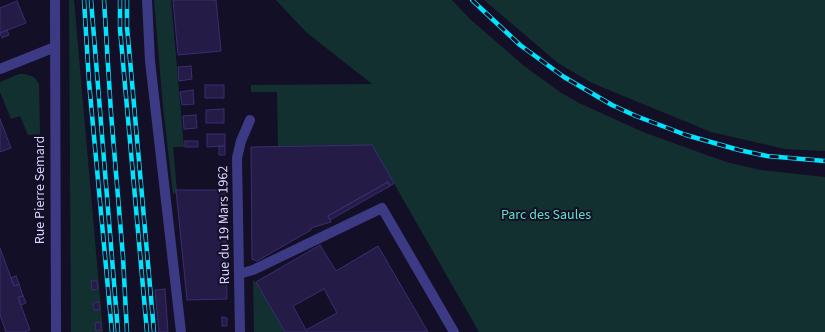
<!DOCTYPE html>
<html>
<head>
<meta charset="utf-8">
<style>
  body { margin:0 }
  canvas { display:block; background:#130f26 }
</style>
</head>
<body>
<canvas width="825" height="332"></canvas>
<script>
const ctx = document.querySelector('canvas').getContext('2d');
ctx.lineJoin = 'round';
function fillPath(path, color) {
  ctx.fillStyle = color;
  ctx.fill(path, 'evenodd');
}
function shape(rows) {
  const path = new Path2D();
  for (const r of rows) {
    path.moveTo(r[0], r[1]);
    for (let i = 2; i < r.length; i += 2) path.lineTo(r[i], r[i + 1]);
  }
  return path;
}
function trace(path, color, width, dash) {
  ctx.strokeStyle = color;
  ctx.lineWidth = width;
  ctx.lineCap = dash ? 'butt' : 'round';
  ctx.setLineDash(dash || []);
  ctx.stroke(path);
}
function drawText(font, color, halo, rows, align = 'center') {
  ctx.font = font + ' "Source Sans 3",sans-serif';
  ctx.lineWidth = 4;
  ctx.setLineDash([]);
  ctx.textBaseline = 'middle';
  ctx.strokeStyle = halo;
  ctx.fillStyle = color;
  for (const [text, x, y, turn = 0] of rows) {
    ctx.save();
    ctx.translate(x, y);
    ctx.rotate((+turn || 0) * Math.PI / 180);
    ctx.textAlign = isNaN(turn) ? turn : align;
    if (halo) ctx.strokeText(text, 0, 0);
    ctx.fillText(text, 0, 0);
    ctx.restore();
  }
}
const green = shape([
  [69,0,74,0,103,332,71,332],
  [154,0,171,0,184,147,173,147,177,191,176,191,176,193,173,194,163,107],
  [276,0,452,0,470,19,524,66,560,92,579,103,643,132,726,162,760,170,825,177,825,332,479,332,372,145,278,146,277,92,251,92,251,85,372,84,306,32],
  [484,0,825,0,825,151,785,149,711,132,592,83,558,63],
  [19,74,25,74,34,77,39,84,40,134,28,135,20,116,11,119,0,92,0,82],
  [253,280,256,282,285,332,254,332]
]);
const building = shape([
  [173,0,216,0,221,51,178,55,173,0],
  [17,1,26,23,0,33,0,8,17,1],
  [7,30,9,35,2,38,0,33,7,30],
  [191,66,192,79,179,81,178,67,191,66],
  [205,85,224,85,224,98,205,98,205,85],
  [193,90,194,104,182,105,180,92,193,90],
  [224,109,224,123,206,123,206,110,224,109],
  [196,115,197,128,184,129,183,116,196,115],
  [0,119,11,148,0,152,0,119],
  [207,134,225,134,225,146,207,147,207,134],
  [185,141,198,141,198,147,185,147,185,141],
  [372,145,394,183,390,186,388,182,328,216,331,222,311,228,311,230,257,261,252,259,251,147,372,145],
  [219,146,225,146,225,155,219,155,219,146],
  [388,182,390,186,330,220,328,216,388,182],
  [176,190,225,190,227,299,187,300,176,190],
  [320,245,336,271,378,246,428,332,285,332,256,282,320,245],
  [324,289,337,313,306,330,293,306,324,289],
  [0,248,14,286,19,284,23,296,18,297,30,330,24,332,6,332,0,315,0,248],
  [16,276,19,284,14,286,11,278,16,276],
  [91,281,97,281,98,289,92,290,91,281],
  [165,289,168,332,159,332,155,290,165,289],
  [23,296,26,303,21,305,18,297,23,296],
  [99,302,100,310,94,310,93,303,99,302],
  [222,317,227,318,227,326,222,326,222,317],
  [101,322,101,330,96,331,95,323,101,322]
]);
const minor = shape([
  [55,0,56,332],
  [147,0,150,61,181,332],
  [0,69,55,47],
  [239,274,253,270,382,208,454,332],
  [240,332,237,158,241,141,250,120]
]);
const rail = shape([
  [84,0,89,82,112,332],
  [91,0,118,332],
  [104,0,111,113,123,257,127,332],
  [120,0,120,29,147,332],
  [127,0,127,27,132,82,154,332],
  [472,0,520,45,564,77,612,105,636,116,686,135,739,150,767,156,825,161]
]);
const streetNames = [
  ["Rue Pierre Semard",41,190,-90],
  ["Rue du 19 Mars 1962",225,225,-91]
];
const parkNames = [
  ["Parc des Saules",546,216]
];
fillPath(green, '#12302f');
fillPath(building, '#241b47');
trace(building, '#3b2d73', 1);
trace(minor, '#3d3a85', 10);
trace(rail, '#00e5ff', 4.5);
trace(rail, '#130f26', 3, [9]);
drawText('14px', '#d9d4ff', '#130f26', streetNames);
drawText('14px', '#5fe0c0', '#130f26', parkNames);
</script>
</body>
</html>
